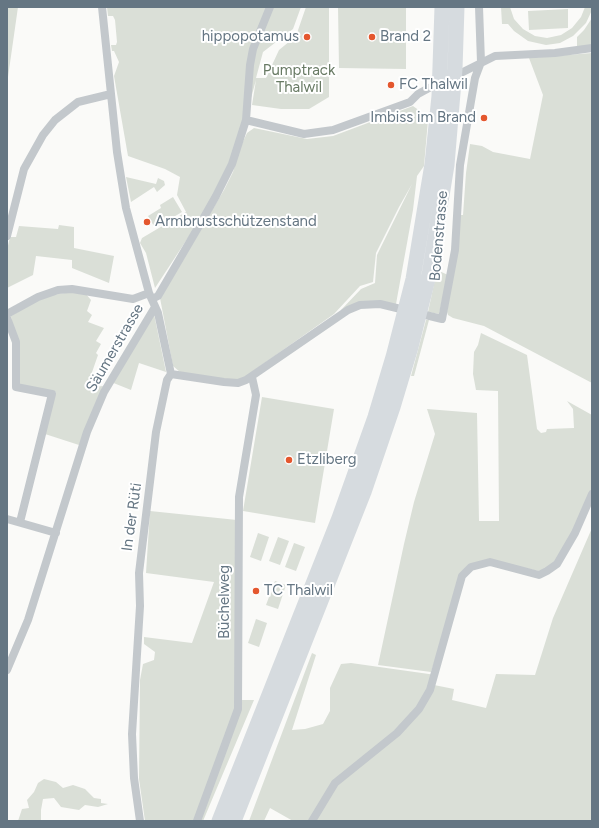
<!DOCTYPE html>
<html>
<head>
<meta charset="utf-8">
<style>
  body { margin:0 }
  #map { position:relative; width:599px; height:828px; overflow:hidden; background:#fafaf8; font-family:Figtree,sans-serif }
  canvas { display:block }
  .frame { position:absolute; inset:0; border:8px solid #657683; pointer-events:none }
</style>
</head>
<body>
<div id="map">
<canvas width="599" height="828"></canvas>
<div class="frame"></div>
</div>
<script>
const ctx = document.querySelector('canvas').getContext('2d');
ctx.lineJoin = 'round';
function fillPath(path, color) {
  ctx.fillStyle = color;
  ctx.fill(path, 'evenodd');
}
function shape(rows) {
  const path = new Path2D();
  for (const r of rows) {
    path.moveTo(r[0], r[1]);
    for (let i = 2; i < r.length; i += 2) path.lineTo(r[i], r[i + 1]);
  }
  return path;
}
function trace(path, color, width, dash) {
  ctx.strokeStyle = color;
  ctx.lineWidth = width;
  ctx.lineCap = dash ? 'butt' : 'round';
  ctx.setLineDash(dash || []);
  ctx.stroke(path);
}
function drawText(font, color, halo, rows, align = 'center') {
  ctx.font = font + ' Figtree,sans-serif';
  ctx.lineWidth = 4;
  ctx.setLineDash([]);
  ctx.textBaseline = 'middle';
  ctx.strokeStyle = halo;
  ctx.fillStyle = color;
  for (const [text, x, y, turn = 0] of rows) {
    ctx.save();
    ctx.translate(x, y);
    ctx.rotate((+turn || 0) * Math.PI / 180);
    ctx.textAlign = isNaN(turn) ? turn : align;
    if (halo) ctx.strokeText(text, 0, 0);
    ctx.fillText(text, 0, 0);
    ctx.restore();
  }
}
const green = shape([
  [7,7,18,7,8,77,7,77],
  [107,7,301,7,293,29,263,52,256,78,266,78,279,50,296,36,306,7,329,7,329,97,309,109,281,109,252,105,256,80,235,156,197,224,155,288,146,253,140,243,142,238,186,212,177,195,180,177,165,169,128,156,114,76,119,62,114,51,112,51,111,45,116,45,117,42,115,20,113,16,108,16],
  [338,7,406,7,406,69,339,68],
  [501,7,510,7,514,19,523,29,535,36,547,38,561,35,572,28,581,17,585,7,592,7,592,10,586,23,573,36,560,43,546,45,528,41,514,31,508,24,502,24],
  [568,9,568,28,529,30,528,11],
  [592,18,592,46,577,48,577,37,584,30],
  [592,53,592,383,484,326,453,318,448,315,447,312,459,215,463,215,466,173,470,144,482,146,493,152,530,159,543,95,529,58],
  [413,106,424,114,428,120,424,166,417,176,413,210,396,304,341,310,361,289,375,283,377,255,412,184,399,207,376,253,373,282,360,286,334,314,239,381,180,372,173,366,160,298,224,190,233,172,240,148,247,133,254,128,307,139,333,136],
  [126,177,156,184,158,178,164,181,165,185,157,192,154,187,131,202],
  [173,197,182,212,155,228,148,216,161,208,160,205],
  [59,225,74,227,74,248,114,256,109,283,72,268,72,260,36,256,33,275,7,288,7,250,10,237,16,237,19,226,58,229],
  [437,270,448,275,439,314,428,312],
  [72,292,86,294,91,300,87,311,92,315,88,322,104,328,96,341,101,344,96,353,98,355,90,378,90,384,93,387,103,386,79,445,45,434,56,392,18,385,11,316,45,296],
  [154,314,166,372,139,363,131,390,111,382],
  [426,320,429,320,414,376,411,376],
  [481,333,527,355,537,429,541,433,546,432,547,429,574,428,573,409,567,401,592,415,592,491,560,556,547,569,538,571,491,560,480,561,466,568,431,672,378,665,404,544,414,502,435,434,427,409,477,413,479,521,499,521,498,391,476,390,473,374,474,352,478,345],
  [262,397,334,409,315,523,243,511],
  [150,511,237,520,236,700,254,700,203,821,145,821,139,779,140,680,143,664,154,660,155,652,144,644,144,637,192,643,214,582,146,573],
  [592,528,592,821,293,821,270,808,264,821,249,821,312,653,316,655,292,730,305,729,323,724,330,711,330,688,341,664,351,663,436,675,434,685,454,689,452,700,486,708,496,674,535,675,553,618],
  [258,533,269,537,261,561,250,557],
  [278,537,289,541,280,565,269,561],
  [294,543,305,547,296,571,285,567],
  [275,581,286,585,278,609,266,605],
  [256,619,267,623,259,647,248,643],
  [44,779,56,782,63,788,73,785,85,789,94,798,101,799,101,803,108,804,98,807,85,805,79,810,61,807,54,798,43,799,41,810,41,821,18,821,22,809,29,808,27,800,34,792,38,783]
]);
const minor = shape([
  [102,7,117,152,126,208,149,293,158,313,171,374],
  [463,72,495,56,555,53,592,48],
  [246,120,304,134,333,130,410,102,418,94,429,88],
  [7,236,24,169,43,135,55,120,78,102,111,94],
  [152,299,158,296,199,226,216,196,232,164,246,120,250,65,253,49,270,7],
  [7,314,38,297,58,290,72,289,133,299,149,293],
  [7,318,16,342,16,387,52,394,20,522],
  [171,374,224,382,238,383,246,380,348,310,360,305,380,304,442,319,455,250,460,165,475,78,481,62,479,7],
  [7,519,56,533],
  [7,670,28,620,87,432,104,392,155,307],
  [140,821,134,778,132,734,140,606,139,573,156,432,167,380,171,374],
  [197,821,238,709,239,497,256,395,252,377],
  [312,821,335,783,397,733,419,709,430,690,462,576,471,567,490,562,539,575,547,571,557,564,575,533,592,494]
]);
const motorway = shape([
  [219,821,339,518,375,417,393,357,413,279,432,164,439,96,442,7],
  [234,821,364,492,393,407,411,347,429,275,447,165,455,69,457,7]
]);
const markers = [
  [307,37,4,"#e4572e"],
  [372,37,4,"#e4572e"],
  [391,85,4,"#e4572e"],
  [484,118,4,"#e4572e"],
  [147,222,4,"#e4572e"],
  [289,460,4,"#e4572e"],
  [256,591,4,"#e4572e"]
];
const poiNames = [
  ["hippopotamus",299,37,"right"],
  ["Brand 2",380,37],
  ["FC Thalwil",399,85],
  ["Imbiss im Brand",476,118,"right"],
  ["Armbrustschützenstand",155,222],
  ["Etzliberg",297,460],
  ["TC Thalwil",264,591]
];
const parkNames = [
  ["Pumptrack",299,71],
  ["Thalwil",299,88]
];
const streetNames = [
  ["Bodenstrasse",439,236,-85],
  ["Säumerstrasse",115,348,-60],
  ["In der Rüti",132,517,-82],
  ["Büchelweg",225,602,-90]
];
fillPath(green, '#dadfd7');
trace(minor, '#c3c8cc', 8);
trace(motorway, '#d6dbdf', 15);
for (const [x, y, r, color] of markers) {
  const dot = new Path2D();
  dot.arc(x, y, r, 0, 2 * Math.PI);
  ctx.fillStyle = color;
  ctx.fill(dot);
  trace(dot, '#fff', 1.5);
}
drawText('15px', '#657683', '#fff', poiNames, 'left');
drawText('15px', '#687a64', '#fff', parkNames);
drawText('15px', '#657683', '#fff', streetNames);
</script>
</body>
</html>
